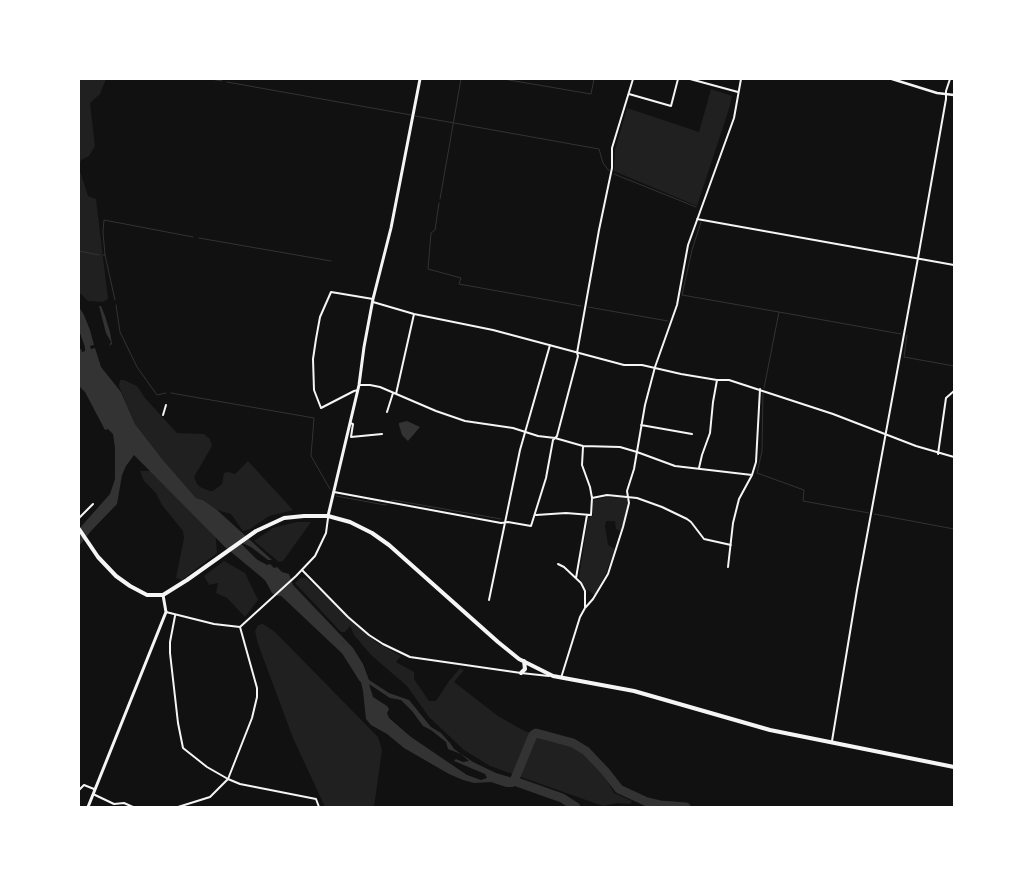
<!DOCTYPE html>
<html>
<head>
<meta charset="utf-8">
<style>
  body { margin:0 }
  #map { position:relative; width:1033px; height:886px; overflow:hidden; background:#111; font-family:"Public Sans",sans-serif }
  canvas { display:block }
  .frame { position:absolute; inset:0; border:80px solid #fff; pointer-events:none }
</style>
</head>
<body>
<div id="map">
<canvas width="1033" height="886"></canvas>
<div class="frame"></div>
</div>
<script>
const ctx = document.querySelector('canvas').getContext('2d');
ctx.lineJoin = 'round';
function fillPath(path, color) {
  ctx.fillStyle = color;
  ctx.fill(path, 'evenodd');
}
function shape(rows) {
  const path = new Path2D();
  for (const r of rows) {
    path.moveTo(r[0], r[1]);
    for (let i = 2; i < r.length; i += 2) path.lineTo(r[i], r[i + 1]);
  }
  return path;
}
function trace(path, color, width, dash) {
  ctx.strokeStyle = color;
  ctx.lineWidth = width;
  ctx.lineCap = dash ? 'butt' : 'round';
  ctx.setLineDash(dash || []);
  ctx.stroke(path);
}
const green = shape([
  [79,79,106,79,100,94,90,103,95,146,89,156,81,160,79,168,88,196,96,199,108,299,103,302,88,301,81,294,79,294],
  [711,89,732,96,729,109,697,206,614,171,615,150,627,108,699,132],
  [120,380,124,380,137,386,145,398,177,433,204,434,210,439,212,446,194,477,197,484,200,487,210,491,213,491,222,484,224,473,228,472,235,474,248,461,293,510,269,516,250,529,243,531,231,514,217,510,203,500,196,498,163,460,135,424,119,386],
  [140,471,153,471,215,530,217,553,182,580,176,578,184,538,183,531,162,505,156,493,144,481],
  [607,497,627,498,628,505,621,531,616,529,615,521,606,521,605,526,608,545,615,549,606,573,595,595,586,589,579,577,588,518,593,515,593,500],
  [297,522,311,522,283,561,279,562,254,541,273,528],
  [224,561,245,573,258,600,245,617,227,598,216,593,218,583,209,585,204,576],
  [300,578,306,578,376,642,401,656,396,662,414,672,414,679,429,701,436,701,449,681,460,668,464,670,454,682,498,716,519,728,545,740,573,746,589,756,593,765,603,774,614,793,632,801,630,804,617,803,603,806,490,766,464,750,429,717,407,686,371,655,354,635,350,626,345,632,341,632,295,583],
  [263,624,275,632,378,737,382,750,374,807,325,807,293,738,258,644,255,631,258,625]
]);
const water = shape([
  [99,306,101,306,105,316,110,332,112,344,109,346,111,342,106,333],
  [79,307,84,315,90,330,94,345,90,346,91,349,95,348,101,367,121,392,135,424,163,460,196,498,203,500,217,510,272,560,268,560,251,547,236,540,212,520,232,543,250,559,256,559,267,565,270,564,274,568,277,567,282,572,289,574,293,585,353,648,363,664,369,680,389,693,409,700,431,727,441,733,450,743,454,749,473,762,496,773,526,782,525,785,519,784,513,787,506,787,491,782,474,783,463,780,449,774,404,748,387,734,371,725,366,719,363,691,357,665,344,643,291,598,283,595,278,596,272,593,265,580,225,547,134,455,126,466,122,475,117,504,91,531,79,546,79,529,110,494,115,479,115,448,113,434,108,429,105,430,85,392,79,386,79,349,81,349,82,352,85,351,85,347,79,330],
  [255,562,263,567,271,579,267,579,252,564],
  [369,684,390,698,401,700,412,711,423,726,431,730,446,742,448,749,461,754,469,761,463,762,456,759,454,761,485,774,487,778,481,780,467,775,411,737,389,718,387,713,389,709,387,706,373,697],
  [407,421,420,427,408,441,402,435,399,425,399,423]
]);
const stream = shape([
  [211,79,222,81],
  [503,79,591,94,594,79],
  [227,82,411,115],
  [415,116,599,149,603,163,609,171],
  [614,174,696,207],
  [440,199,461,79],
  [439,203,435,230,431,233,428,269,461,278,459,284,581,306],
  [701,222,692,250,682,295,779,312,764,388],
  [199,238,331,261],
  [79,251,99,255],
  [103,255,105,255,115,300],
  [105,255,103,232,104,220,193,237],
  [116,305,120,332,137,367,157,395,166,393],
  [588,307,668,321],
  [779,312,901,334],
  [907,335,904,357,954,366],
  [171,393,314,418,311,456,330,489],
  [763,393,762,451,757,473,804,490,803,501,869,513],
  [336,496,385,505,387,504],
  [391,501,393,500,501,519],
  [874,514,954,529]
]);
const river = shape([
  [215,524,274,583,346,651,363,678],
  [514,781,562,798,576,807],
  [514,781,533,735,536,733,573,743,586,751,605,771,619,789,647,802,660,805,686,807]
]);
const minor = shape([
  [690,79,738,92],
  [629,94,671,106,678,79],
  [697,219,954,265],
  [373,302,414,314,493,330,624,365,642,365,681,374,717,380,729,380,833,414,916,446,954,457],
  [359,385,370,385,380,387,436,411,465,421,513,428,538,436,555,438,583,446,620,447,637,452,675,466,752,475],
  [358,390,354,391,321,408,314,390,313,359,316,339,320,317,331,292,373,299],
  [396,394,414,314],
  [387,412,393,393],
  [163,415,166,405],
  [350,423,353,424,351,437,382,434],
  [641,425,692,434],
  [583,447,582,465,590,487,592,498],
  [938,454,946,398,954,391],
  [699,468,702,455,710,433,713,402,717,380],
  [334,492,501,523,508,522,531,526,546,478,553,440,557,436,578,356,577,353,599,230,612,168,612,148,633,79],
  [536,515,566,513,591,515,592,498,607,495,637,498,662,507,687,519,691,522,704,539,731,545],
  [79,518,93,504],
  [558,564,564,567,581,583,585,591,585,608],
  [728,567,733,523,739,499,752,475,756,462,760,389],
  [302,570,348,617,369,635,383,644,410,657,521,673,549,676],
  [576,578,587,515],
  [489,600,520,450,550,345],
  [166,612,214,624,240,627,296,576,315,556,326,533,328,518],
  [175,616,170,642,170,653,178,723,183,748,207,767,228,779,240,784,316,799,319,807],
  [561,678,580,617,585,608,593,599,608,574,623,527,629,503,627,491,634,469,645,405,655,367,677,305,688,245,734,118,741,79],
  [832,741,857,590,918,258,946,99,946,91,950,79],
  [79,790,84,785,94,789],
  [93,794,114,804,124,803,133,807],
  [178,807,210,797,228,779,252,718,257,697,257,688,240,627]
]);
const tertiary = shape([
  [892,79,937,93,954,95]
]);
const secondary = shape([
  [328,516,359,385,364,347,373,299,391,228,420,79],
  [88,807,166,612,163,595]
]);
const trunk = shape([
  [79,529,98,557,116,576,130,586,147,595,163,595,187,580,256,531,284,518,304,516,328,516,350,522,372,533,389,545,498,642,519,659,553,676,634,691,770,730,954,767],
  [521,673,525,669,524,661]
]);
fillPath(green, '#202020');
fillPath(water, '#333');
trace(stream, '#333', 1);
trace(river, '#333', 9);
trace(minor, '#f5f5f5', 2);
trace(tertiary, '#f5f5f5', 2.5);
trace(secondary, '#f5f5f5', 3);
trace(trunk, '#f5f5f5', 4);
</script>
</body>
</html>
